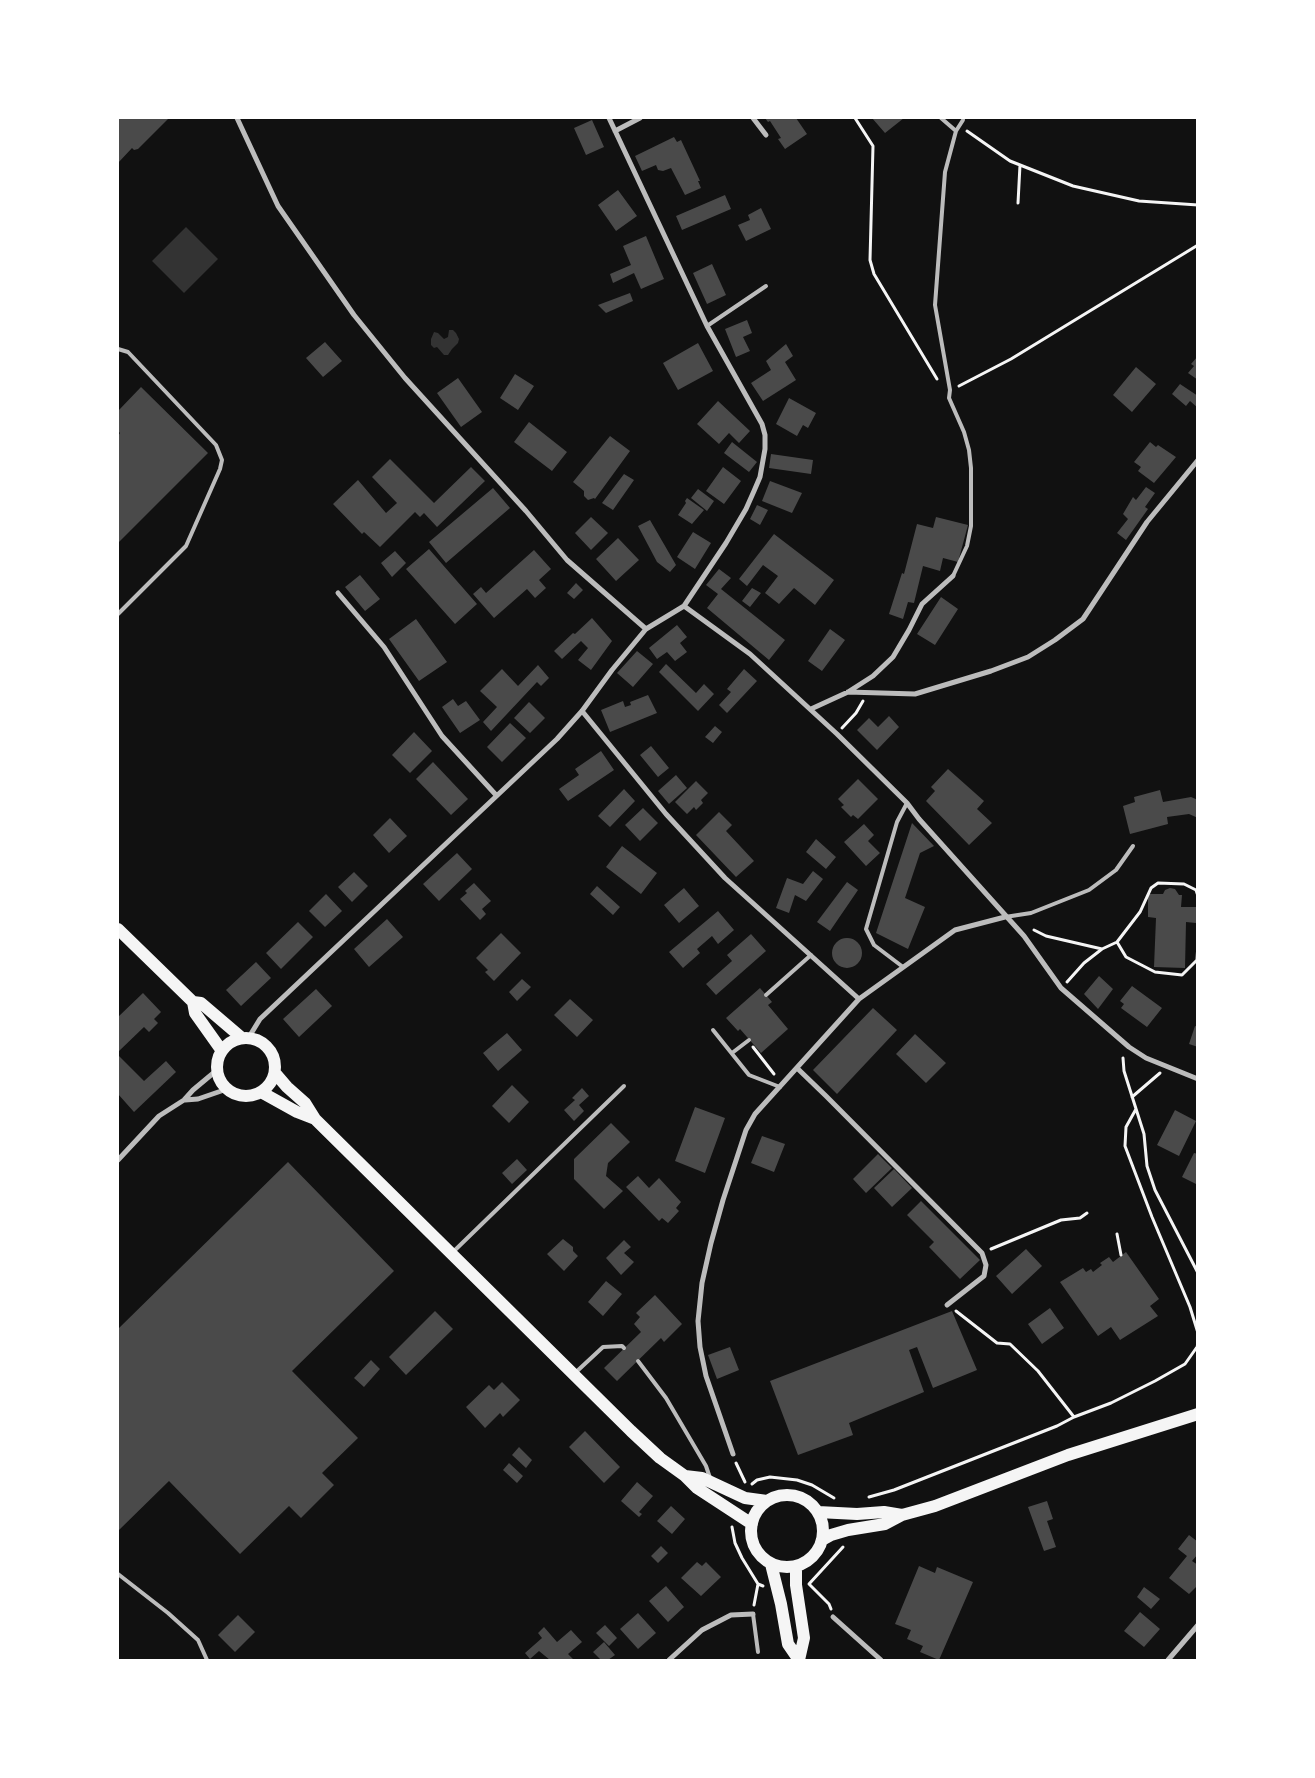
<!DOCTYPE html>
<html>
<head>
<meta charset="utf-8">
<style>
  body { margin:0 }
  #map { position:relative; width:1315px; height:1778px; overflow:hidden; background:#111; font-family:Inter,sans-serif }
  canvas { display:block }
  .frame { position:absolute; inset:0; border:119px solid #fff; pointer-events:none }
</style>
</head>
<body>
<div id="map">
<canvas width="1315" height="1778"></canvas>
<div class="frame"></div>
</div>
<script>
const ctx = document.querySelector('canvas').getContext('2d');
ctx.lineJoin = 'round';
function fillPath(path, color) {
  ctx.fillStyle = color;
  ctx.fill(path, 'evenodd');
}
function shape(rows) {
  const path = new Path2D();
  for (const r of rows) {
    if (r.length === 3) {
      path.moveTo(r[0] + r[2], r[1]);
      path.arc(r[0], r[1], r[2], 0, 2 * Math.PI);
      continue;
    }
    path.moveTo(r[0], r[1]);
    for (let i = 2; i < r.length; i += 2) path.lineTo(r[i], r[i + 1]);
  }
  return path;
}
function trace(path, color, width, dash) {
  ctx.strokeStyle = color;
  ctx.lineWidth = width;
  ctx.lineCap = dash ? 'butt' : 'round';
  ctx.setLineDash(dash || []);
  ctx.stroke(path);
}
const water = shape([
  [186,227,218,259,184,293,152,261],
  [449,330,453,330,456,333,459,339,458,343,452,349,448,355,444,355,437,347,434,348,431,345,431,339,434,332,438,333,444,339,448,337]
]);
const building = shape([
  [118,118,169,118,138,149,134,150,132,148,118,163],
  [765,118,796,118,807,134,785,149,778,139,781,138,770,121,768,122],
  [872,118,904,118,885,133],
  [592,120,604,147,586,155,574,128],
  [674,137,677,142,681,140,700,181,698,181,701,188,685,195,671,168,663,171,658,170,656,165,642,171,635,156],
  [618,190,637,216,616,231,598,205],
  [725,195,731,209,682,230,676,216],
  [761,208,771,229,746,241,738,225,750,220,748,215],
  [646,236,664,279,641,289,634,273,613,283,610,274,631,265,623,246],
  [712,264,726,295,707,304,693,273],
  [630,293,633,301,606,313,598,305],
  [747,320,752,333,743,337,750,351,736,357,725,329],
  [325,342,342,361,323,377,306,358],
  [698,343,713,371,678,390,663,363],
  [786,344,793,356,785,362,796,380,763,401,751,383,771,370,766,361],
  [1198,356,1198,380,1188,373,1194,366,1191,364],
  [1136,367,1156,384,1132,412,1113,395],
  [515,374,534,386,518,410,500,398],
  [458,378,482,412,461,427,437,393],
  [1180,384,1198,396,1198,408,1190,401,1186,406,1172,394],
  [141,387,208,453,118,543,118,436,120,433,118,431,118,411],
  [789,398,816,413,808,428,803,425,797,436,776,424],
  [718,401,750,431,739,443,729,433,719,444,697,424],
  [529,422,567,452,552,471,514,442],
  [610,436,630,451,595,499,594,498,588,500,584,496,584,491,573,482],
  [732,442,757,462,749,472,724,453],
  [1150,442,1156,447,1158,445,1176,457,1154,483,1138,471,1141,467,1134,462],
  [771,454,813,460,811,474,769,468],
  [390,459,434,503,471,467,485,481,437,527,424,513,420,517,415,512,380,547,364,532,362,534,333,504,358,480,386,513,397,503,372,477],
  [723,467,741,481,724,504,706,491],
  [624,474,634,480,613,510,602,503],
  [770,481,802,493,792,513,762,501],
  [1146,487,1155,493,1145,507,1148,509,1126,540,1117,533,1128,519,1123,514,1133,497,1136,500],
  [493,488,510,508,446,563,429,542],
  [698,489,714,501,707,511,691,498],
  [687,498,704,510,692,524,678,515,686,503,685,501],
  [757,505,768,510,760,525,750,519],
  [591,517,608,533,591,550,575,533],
  [936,517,968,525,958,562,943,558,940,571,923,566,914,603,908,602,903,619,889,614,902,573,904,574,917,524,933,528],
  [650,520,676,565,670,572,657,562,638,526],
  [693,532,711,543,695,569,677,557],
  [774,534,834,580,815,605,794,588,779,604,765,593,778,576,763,565,747,586,739,579],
  [618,538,639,560,616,581,596,559],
  [429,549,477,604,455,624,406,569],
  [534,550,551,569,539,580,546,588,535,598,527,589,494,618,473,594,481,587,486,593],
  [395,551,406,563,392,577,381,563],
  [719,569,731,578,721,589,785,640,769,660,707,608,718,594,706,585],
  [360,575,380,599,365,611,345,587],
  [576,583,583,590,574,599,567,593],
  [752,588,761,593,750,607,742,601],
  [941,597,958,609,935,645,917,634],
  [592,618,612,641,591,670,578,660,588,648,581,641,562,659,554,651,573,633,575,634],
  [416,619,447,662,419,681,389,639],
  [677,625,687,637,680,643,687,652,675,661,667,652,657,659,649,648],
  [830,629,845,640,822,671,808,661],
  [637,651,653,664,633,687,617,673],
  [666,664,696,693,704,684,714,694,698,711,659,672],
  [538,665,549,678,541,686,537,682,491,731,483,722,497,707,480,691,502,669,518,686],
  [744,669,757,681,727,713,719,705,731,692,727,689],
  [648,695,657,713,610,732,601,710,623,701,625,707,631,705,630,702],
  [453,699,458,706,466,701,480,720,460,733,442,707],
  [529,702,545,718,530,733,514,718],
  [889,716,899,727,877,750,857,730,869,718,878,727],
  [510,723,526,738,502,762,487,747],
  [715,726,722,732,713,743,705,737],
  [414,732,432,751,410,773,392,755],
  [651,746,669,768,658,777,640,755],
  [601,751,614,770,568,801,559,789,579,775,575,769],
  [433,762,468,799,451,815,416,779],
  [948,769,984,801,977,809,992,823,969,845,926,801,935,791,931,787],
  [676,775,687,788,669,804,658,791],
  [858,779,878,799,858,819,853,815,851,817,841,807,844,805,838,799],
  [696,781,708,793,701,800,703,803,696,810,694,807,687,814,675,802],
  [624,789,635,801,610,827,598,816],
  [1160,790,1163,802,1191,797,1198,800,1198,818,1189,814,1167,817,1168,824,1130,834,1123,806,1135,802,1134,797],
  [643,808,658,823,640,841,625,825],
  [719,812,732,825,726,831,754,861,736,877,696,835],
  [390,818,407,836,389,853,373,835],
  [912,823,934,846,920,853,905,898,925,907,908,949,876,933],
  [864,824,874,835,868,841,880,853,866,866,844,842],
  [816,839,836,857,826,869,806,852],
  [622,846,657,873,641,894,606,867],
  [457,853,472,869,439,901,423,884],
  [813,871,823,879,806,901,795,895,789,913,776,908,787,878,803,884],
  [354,872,368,886,352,902,338,887],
  [847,882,858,890,830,931,817,922],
  [474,883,491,901,482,909,486,914,480,920,460,899,467,893,465,891],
  [597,886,620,907,613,915,590,894],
  [684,888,699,906,679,923,664,905],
  [1170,888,1175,889,1179,895,1182,895,1181,907,1196,907,1196,923,1186,922,1185,968,1154,967,1156,918,1148,917,1148,894,1163,894,1165,890],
  [326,894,342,911,325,927,309,911],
  [718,911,734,930,718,944,712,936,697,949,700,953,683,968,669,952],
  [387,919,403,937,369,967,354,949],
  [298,922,313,937,281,969,266,953],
  [501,933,521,953,494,981,485,972,488,970,476,958],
  [751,934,766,951,716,995,706,984,732,961,727,955],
  [847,953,15],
  [256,962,271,978,241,1006,226,990],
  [1099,976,1113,989,1098,1009,1084,994],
  [522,979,531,987,517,1001,509,992],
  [1132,986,1162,1008,1147,1027,1121,1008,1124,1004,1120,1001],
  [760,988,772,1002,768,1005,788,1029,761,1053,740,1029,738,1031,726,1018],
  [316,989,332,1006,299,1037,283,1019],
  [143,993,161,1012,154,1019,158,1023,149,1032,144,1027,118,1052,118,1017],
  [570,999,593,1020,577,1037,554,1015],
  [873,1008,897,1030,837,1094,813,1070],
  [1195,1026,1198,1027,1198,1047,1189,1044],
  [507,1033,522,1050,498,1071,483,1053],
  [915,1034,946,1063,926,1083,896,1054],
  [118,1055,144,1081,166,1061,176,1072,134,1112,118,1094],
  [512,1085,529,1102,509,1123,492,1106],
  [582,1088,589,1096,579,1105,584,1111,574,1121,564,1110,575,1100,572,1098],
  [695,1107,725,1118,705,1173,675,1161],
  [1175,1110,1196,1121,1179,1156,1157,1145],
  [611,1123,630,1142,608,1163,606,1176,623,1191,604,1209,574,1179,574,1159],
  [762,1136,785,1144,774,1172,751,1163],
  [1194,1153,1198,1154,1198,1185,1182,1177],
  [878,1154,892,1168,866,1193,853,1179],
  [517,1159,527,1170,512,1184,502,1173],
  [288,1162,394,1271,292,1371,358,1438,322,1473,334,1485,301,1518,289,1506,240,1554,169,1481,118,1531,118,1335,119,1334,118,1329],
  [894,1169,912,1188,892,1207,874,1188],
  [638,1176,649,1188,659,1178,681,1202,676,1208,679,1211,668,1223,662,1218,659,1221,626,1187],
  [921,1201,980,1260,960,1279,929,1247,934,1242,907,1215],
  [563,1239,573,1247,573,1251,578,1256,564,1271,547,1254],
  [624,1240,631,1247,624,1253,634,1262,621,1275,606,1258],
  [1026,1249,1042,1266,1012,1294,996,1276],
  [1126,1252,1159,1299,1150,1306,1158,1316,1120,1340,1111,1327,1098,1336,1060,1282,1083,1268,1086,1272,1091,1269,1093,1272,1102,1265,1100,1263,1109,1257,1113,1262],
  [606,1281,622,1294,603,1316,588,1302],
  [655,1295,682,1324,664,1342,661,1338,617,1381,604,1368,641,1332,634,1324,640,1317,636,1313],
  [1050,1308,1064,1328,1042,1344,1028,1324],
  [435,1311,453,1329,406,1375,389,1357],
  [952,1311,977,1370,933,1388,917,1347,909,1350,924,1392,849,1423,853,1435,798,1455,770,1381],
  [730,1347,739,1370,717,1379,708,1355],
  [371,1360,380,1369,364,1387,354,1378],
  [502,1382,520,1400,503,1417,500,1413,485,1428,466,1407,489,1385,494,1390],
  [585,1431,620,1467,604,1483,569,1447],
  [519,1447,532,1460,526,1468,512,1455],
  [509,1463,523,1476,517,1483,503,1470],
  [637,1482,653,1496,639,1512,642,1514,639,1517,621,1501],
  [1047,1501,1053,1519,1047,1521,1056,1547,1044,1551,1028,1507],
  [671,1506,685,1519,672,1534,657,1521],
  [1189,1535,1198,1542,1198,1554,1192,1561,1198,1565,1198,1585,1189,1594,1169,1578,1187,1556,1178,1549],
  [661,1546,668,1553,658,1563,651,1556],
  [697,1562,702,1566,706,1562,721,1577,701,1596,681,1578],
  [919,1566,935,1573,937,1567,973,1582,939,1660,920,1652,923,1646,907,1639,911,1630,895,1624],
  [666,1586,684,1607,668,1622,649,1601],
  [1144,1587,1160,1599,1151,1609,1137,1597],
  [1140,1612,1160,1629,1144,1647,1124,1631],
  [638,1613,656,1633,638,1649,620,1629],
  [238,1615,255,1632,235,1652,218,1635],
  [605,1625,617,1638,609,1646,596,1633],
  [544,1627,557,1642,571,1630,582,1642,568,1654,574,1660,550,1660,539,1651,530,1659,525,1653,542,1638,538,1633],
  [604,1642,615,1655,608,1660,601,1660,593,1652]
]);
const path = shape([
  [855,118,873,146,870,260,874,274,937,379],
  [967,131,1010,161,1073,186,1139,201,1198,205],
  [1018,203,1020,165],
  [959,386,1011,359,1198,245],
  [842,728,856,713,863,701],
  [1034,930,1046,936,1102,949,1084,963,1067,982],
  [1117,942,1126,957,1155,972,1182,975,1197,960,1198,943],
  [1102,949,1117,942,1140,912,1151,888,1158,883,1184,884,1196,890,1198,896],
  [753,1047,774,1074],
  [1123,1058,1124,1071,1144,1134,1147,1166,1155,1190,1198,1273],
  [1132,1097,1160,1073],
  [1136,1109,1126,1127,1125,1146,1152,1217,1190,1307,1198,1333],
  [1117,1234,1121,1255],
  [991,1249,1061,1220,1080,1218,1087,1213],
  [956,1311,997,1343,1010,1344,1038,1371,1074,1417],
  [736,1463,745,1482],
  [752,1484,757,1480,770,1477,797,1480,812,1485,834,1498],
  [869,1497,894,1490,1057,1426,1074,1417,1111,1403,1155,1381,1185,1364,1197,1347,1198,1344],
  [732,1527,735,1543,742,1558,758,1584,763,1586],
  [754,1605,758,1584],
  [831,1609,829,1604,809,1584,843,1547]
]);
const service = shape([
  [941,118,956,131],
  [707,326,766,286],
  [118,349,128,352,216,445,222,460,220,469,186,546,118,614],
  [953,576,967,546,971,526,971,468,969,450,964,432,949,398,950,390,935,305,945,172,956,131,963,120],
  [1005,917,1031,913,1089,890,1116,870,1133,846],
  [903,967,874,945,866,929,897,822,907,803],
  [766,995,811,955],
  [713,1030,749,1075,780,1087],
  [732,1053,749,1040],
  [453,1252,624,1086],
  [638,1361,666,1398,706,1466,710,1478],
  [575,1373,603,1347,622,1346,624,1348],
  [118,1574,168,1613,198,1640,207,1660],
  [753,1614,758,1652]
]);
const minor = shape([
  [237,118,278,206,354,315,405,378,526,511,567,560,646,629],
  [753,118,766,135],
  [615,131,640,118],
  [338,593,384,647,442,736,496,795],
  [684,606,750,654,837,734,907,803,919,819,1024,936,1061,988,1129,1047,1146,1058,1198,1079],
  [848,692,915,694,991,671,1028,657,1055,640,1083,619,1147,522,1198,460],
  [811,709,848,692,873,676,893,657,909,630,922,604,953,576],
  [582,711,666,814,725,878,859,999],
  [249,1037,260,1019,557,739,582,711,612,670,646,629,684,606,726,543,746,509,754,491,760,477,765,449,765,435,762,424,707,326,609,118],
  [798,1069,826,1096,982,1253,986,1265,984,1276,947,1305],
  [185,1100,198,1099,227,1089],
  [118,1160,159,1116,184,1100,193,1090,217,1070],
  [733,1454,706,1376,700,1347,698,1321,702,1283,711,1243,723,1200,746,1130,755,1114,859,999,955,930,1005,917],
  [833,1617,881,1660],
  [669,1660,702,1630,731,1615,753,1614],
  [1168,1660,1198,1625]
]);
const primary = shape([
  [118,929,193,1002,195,1013,222,1051],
  [193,1002,201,1003,242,1038],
  [246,1067,29],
  [275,1073,287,1087,305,1103,315,1119,631,1431,660,1458,685,1476,697,1488,752,1524],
  [261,1092,297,1112,315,1119],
  [685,1476,702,1478,745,1498,767,1501],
  [787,1531,36],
  [818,1512,857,1514,884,1512,902,1515],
  [822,1540,831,1535,848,1530,885,1524,902,1515,935,1506,1068,1455,1198,1414],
  [771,1564,781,1604,788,1644,799,1660],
  [796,1566,796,1585,804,1638,799,1660]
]);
fillPath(water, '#333');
fillPath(building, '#4a4a4a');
trace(path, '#f5f5f5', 3);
trace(service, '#bcbcbc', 4);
trace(minor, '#bcbcbc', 5);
trace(primary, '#f5f5f5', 12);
</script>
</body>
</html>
